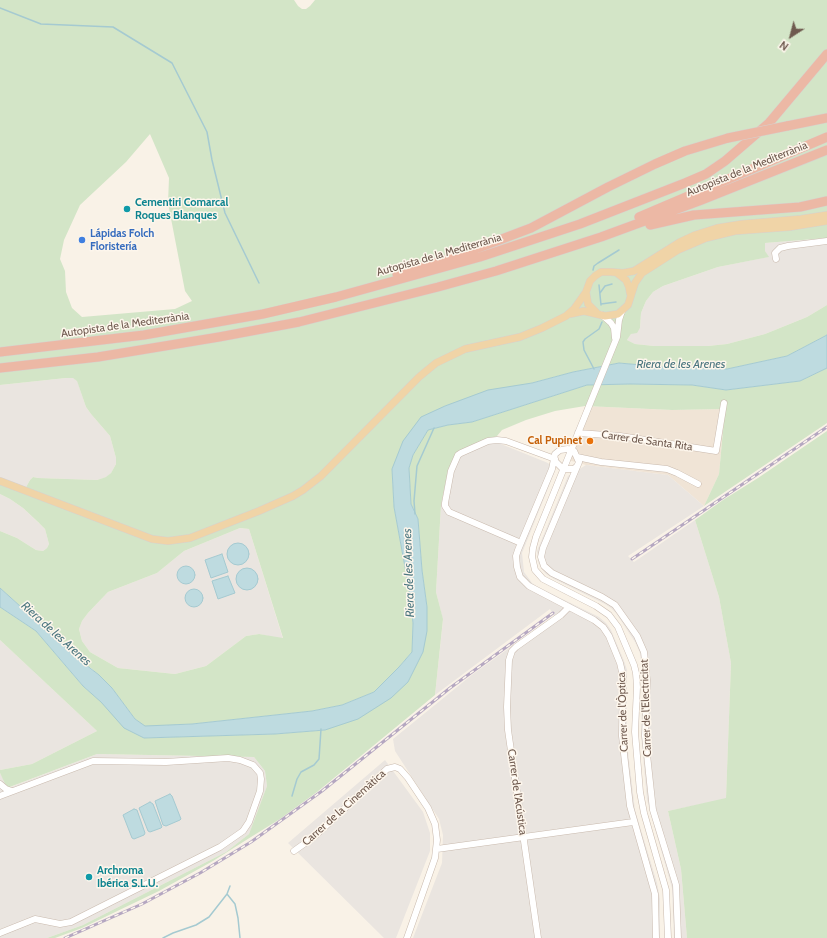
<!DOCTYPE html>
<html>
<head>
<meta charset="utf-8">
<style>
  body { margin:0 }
  #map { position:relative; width:827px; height:938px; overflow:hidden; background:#f9f2e7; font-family:Cabin,sans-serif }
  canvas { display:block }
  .north { position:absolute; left:771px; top:16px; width:40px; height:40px; -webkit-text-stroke:3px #fdf6ec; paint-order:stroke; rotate:216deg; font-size:11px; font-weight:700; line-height:16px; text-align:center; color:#6f5a4f }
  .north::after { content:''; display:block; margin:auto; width:14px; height:18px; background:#6f5a4f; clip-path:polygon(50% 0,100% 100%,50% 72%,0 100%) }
</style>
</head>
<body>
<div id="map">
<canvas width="827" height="938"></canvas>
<div class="north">N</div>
</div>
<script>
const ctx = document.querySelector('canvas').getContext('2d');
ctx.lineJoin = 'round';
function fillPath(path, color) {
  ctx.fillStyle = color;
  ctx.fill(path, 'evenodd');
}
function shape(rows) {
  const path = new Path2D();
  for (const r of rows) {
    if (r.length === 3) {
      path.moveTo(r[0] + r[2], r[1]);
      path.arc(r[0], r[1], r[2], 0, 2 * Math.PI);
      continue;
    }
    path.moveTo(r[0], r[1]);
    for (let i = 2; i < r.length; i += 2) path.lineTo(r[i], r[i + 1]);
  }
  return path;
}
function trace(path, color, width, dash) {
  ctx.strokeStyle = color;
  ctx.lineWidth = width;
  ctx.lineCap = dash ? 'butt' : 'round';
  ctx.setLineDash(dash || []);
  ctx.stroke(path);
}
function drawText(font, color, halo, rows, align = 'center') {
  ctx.font = font + ' Cabin,sans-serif';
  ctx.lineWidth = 3;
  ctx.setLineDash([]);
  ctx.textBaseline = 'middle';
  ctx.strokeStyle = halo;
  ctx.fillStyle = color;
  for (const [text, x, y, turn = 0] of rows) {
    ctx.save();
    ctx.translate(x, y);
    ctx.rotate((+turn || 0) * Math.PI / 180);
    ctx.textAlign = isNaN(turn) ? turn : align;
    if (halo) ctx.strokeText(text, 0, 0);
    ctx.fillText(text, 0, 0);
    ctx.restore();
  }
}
const residential = shape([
  [585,406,672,410,725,409,719,474,704,506,668,475,586,465,568,460]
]);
const industrial = shape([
  [827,238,827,305,807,317,765,334,727,344,708,346,654,346,635,344,627,340,631,334,640,328,641,313,646,301,653,292,663,286,718,267,768,257,765,251,765,243],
  [66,378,73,378,77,380,86,407,91,414,110,436,116,458,116,464,111,473,107,477,97,480,38,478,33,477,30,480,25,489,0,479,0,385],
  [497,436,501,444,548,463,555,471,522,553,524,572,532,583,538,587,599,617,606,623,611,630,624,661,627,670,627,743,635,810,657,883,660,899,660,938,413,938,442,863,443,835,439,819,395,751,393,739,473,674,554,616,550,609,435,695,443,620,436,592,441,505,448,471,458,451],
  [586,465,668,475,704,506,628,556,634,562,695,520,719,597,731,663,726,799,668,811,681,869,687,938,674,938,672,888,650,812,647,799,641,734,643,679,640,653,635,642,616,613,611,608,605,604,554,579,546,574,541,568,538,562,537,551,568,476],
  [0,494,10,499,23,508,45,529,49,544,47,548,43,551,36,550,17,538,0,531],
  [240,528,249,529,283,639,259,634,246,636,206,666,175,674,118,668,90,652,82,641,79,629,82,621,88,613,108,592,157,573,184,551],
  [0,640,97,731,32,764,0,770],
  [97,754,254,757,265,771,267,786,249,834,226,852,83,925,47,938,0,938,0,773,8,788],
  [385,760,423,812,430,833,430,851,396,938,384,938,288,843]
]);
const green = shape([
  [0,0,294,0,298,6,302,9,306,9,310,6,315,0,827,0,827,238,765,243,765,251,769,257,718,267,663,286,653,292,646,301,641,313,640,328,637,333,631,334,627,340,635,344,654,346,708,346,727,344,765,334,807,317,827,305,827,335,787,356,727,369,664,367,619,363,573,372,445,406,392,469,394,507,409,589,413,623,412,652,399,667,374,692,342,705,312,711,192,724,145,727,135,719,112,688,92,669,81,661,0,588,0,531,17,538,36,550,43,551,47,548,49,544,45,529,38,522,23,508,10,499,0,494,0,479,25,489,30,480,33,477,38,478,97,480,106,477,111,473,116,464,116,458,110,436,91,414,86,407,77,381,73,378,66,378,0,385],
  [150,134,169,178,168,203,185,291,192,301,175,309,82,317,72,308,66,292,65,271,60,259,64,240,80,205,126,162],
  [240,528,249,529,283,638,259,634,246,636,206,666,175,674,118,668,90,652,82,641,79,629,82,621,88,613,108,592,157,573,184,551],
  [827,368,827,423,704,506,719,474,725,409,672,410,585,406,555,411,526,420,502,430,497,436,458,451,448,471,441,505,436,592,443,619,435,695,317,792,280,819,251,837,213,861,159,891,82,928,55,938,47,938,83,925,226,852,249,834,267,786,265,771,254,757,97,754,7,788,0,773,0,770,32,764,97,731,0,640,0,607,36,631,83,686,144,738,275,734,325,730,408,682,427,607,422,570,418,519,411,504,409,468,413,455,428,430,448,425,472,422,587,385,630,384,692,385,726,390,800,381],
  [827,431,827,938,687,938,681,869,668,811,726,798,731,663,719,597,695,520,723,500,758,478]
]);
const water = shape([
  [827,335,827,368,800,381,726,390,692,385,630,384,587,385,472,422,448,425,428,430,413,455,409,468,411,504,418,519,422,570,427,607,427,631,423,652,408,682,391,698,358,719,325,730,275,734,144,738,124,728,101,702,83,686,36,631,0,607,0,588,81,661,99,675,112,688,135,719,145,726,192,724,312,711,342,705,374,692,399,667,412,652,413,623,409,589,394,507,392,469,403,441,421,417,445,406,488,390,532,383,573,372,619,363,664,367,727,369,787,356,827,335],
  [238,554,11],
  [222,554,228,572,211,578,205,560,222,554],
  [186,575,9],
  [247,579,11],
  [228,576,235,593,218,599,212,581,228,576],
  [194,598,9],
  [170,794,172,796,181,819,180,820,166,826,163,825,155,801,170,794],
  [150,802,153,804,162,827,161,828,150,832,148,831,139,808,150,802],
  [134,809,137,810,145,833,144,835,134,839,132,838,123,815,134,809]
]);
const stream = shape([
  [0,8,41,24,113,27,172,63,207,132,212,160,225,213,259,283],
  [593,270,594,266,598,263,619,250],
  [599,285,601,305],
  [600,293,605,286,612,284],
  [601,304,616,302],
  [594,369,584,350,583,342,585,339,599,329,602,322],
  [415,514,414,501,417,466,434,428],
  [292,796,297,779,301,772,314,765,319,759,321,729],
  [227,894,235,904,238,918,240,938],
  [163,938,173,933,196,925,209,917,227,894,230,886]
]);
const minor = shape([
  [776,259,775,253,780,248,788,246,827,241],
  [622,311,619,320,617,337,536,537,533,548,532,557,535,570,543,579,596,606,609,615,618,627,634,665,636,673,637,687,635,732,640,792,644,813,666,890,668,938],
  [602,315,611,323,614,328,615,338],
  [578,433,620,436,716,451,724,403],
  [577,457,601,462,667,469,677,473,698,484],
  [554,460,563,469,574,469,576,467],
  [521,543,449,512,445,506,445,503,451,471,458,455,461,453,488,441,497,440,506,441,555,459],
  [0,784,6,789,12,791],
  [0,796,93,761,166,762,228,758,240,760,253,765,260,773,261,779,260,791,249,822,243,831,220,847,71,922,60,924,35,919,0,933],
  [437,849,633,822],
  [294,851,315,836,387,769,395,767,400,769,408,778,428,808,435,824,437,840,435,858,407,938],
  [538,938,508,730,507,707,509,660,512,651,516,647,561,615,569,607],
  [656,938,655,894,630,806,622,736,623,676,620,663,609,636,603,627,594,620,529,586,520,577,517,567,516,556,518,550,552,469,555,454,560,450,568,449,574,451,579,462,543,548,541,557,544,566,552,573,602,597,615,605,637,636,644,652,647,680,645,736,652,801,653,810,676,885,678,938]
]);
const major = shape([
  [617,273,626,280,629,287,630,293],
  [596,312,588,304,586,292,590,281,595,276,601,272,611,272,623,273,634,271,680,242,695,235,717,228,742,224,801,219,827,215],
  [570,314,584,311,605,316,618,314,628,305,635,283,642,273,678,250,706,238,735,231,789,227,827,221],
  [0,481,152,539,168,541,190,538,259,511,293,496,303,490,321,476,419,377,436,363,465,349,520,337,542,328,566,316,574,309,586,292]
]);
const highway = shape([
  [787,126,827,118],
  [639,217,827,137],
  [650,225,694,215,800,207,827,201],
  [397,274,449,259,531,228,608,187,655,164,685,151,728,138],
  [0,352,144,335,263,314,336,297,480,257,580,224,685,183,706,174,725,161,769,123,827,54],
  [0,368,98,357,219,337,299,322,438,287,496,271,601,237,699,201,827,150]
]);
const rail = shape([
  [632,559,827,427],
  [65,938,142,904,200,873,251,842,322,791,450,688,553,613]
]);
const highwayBridge = shape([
  [728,138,787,126]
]);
const markers = [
  [127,209,4,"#0f9aa8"],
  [82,240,4,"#3f7fe0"],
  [590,441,4,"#e8710a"],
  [89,877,4,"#0f9aa8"]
];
const streetNames = [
  ["Autopista de la Mediterrània",747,169,-22],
  ["Autopista de la Mediterrània",439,255,-16],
  ["Autopista de la Mediterrània",125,325,-8],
  ["Carrer de Santa Rita",647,441,8],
  ["Carrer de l'Electricitat",646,708,-92],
  ["Carrer de l'Òptica",623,712,-92],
  ["Carrer de l'Acústica",517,792,82],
  ["Carrer de la Cinemàtica",344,808,-42]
];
const cultureNames = [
  ["Cementiri Comarcal",135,203],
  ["Roques Blanques",135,216],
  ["Archroma",97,871],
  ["Ibérica S.L.U.",97,884]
];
const shopNames = [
  ["Lápidas Folch",90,234],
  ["Floristería",90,247]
];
const foodNames = [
  ["Cal Pupinet",582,441]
];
const waterNames = [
  ["Riera de les Arenes",681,364],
  ["Riera de les Arenes",409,573,-92],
  ["Riera de les Arenes",56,634,42]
];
fillPath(residential, '#f0e4d6');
fillPath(industrial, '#eae5e0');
fillPath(green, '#d3e5c7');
fillPath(water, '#bedbe0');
trace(water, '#a5cad1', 1);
trace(stream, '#a5cad1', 1.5);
trace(minor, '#c9baae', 7);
trace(major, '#d7d1ce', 8);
trace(highway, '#d7d1ce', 10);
trace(minor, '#fff', 6);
trace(major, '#f0d4a7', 7);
trace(highway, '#ecb8a5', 9);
trace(rail, '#b5a7c1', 3);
trace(rail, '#fdf6ec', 1.5, [4.5]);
trace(highwayBridge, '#d7d1ce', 10, []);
trace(highwayBridge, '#ecb8a5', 9);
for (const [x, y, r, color] of markers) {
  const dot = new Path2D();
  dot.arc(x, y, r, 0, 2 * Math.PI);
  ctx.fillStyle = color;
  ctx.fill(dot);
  trace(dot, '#fdf6ec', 1.5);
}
drawText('11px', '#6f5a4f', '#fdf6ec', streetNames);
drawText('bold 11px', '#0d838f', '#fdf6ec', cultureNames, 'left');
drawText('bold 11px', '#366cbe', '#fdf6ec', shopNames, 'left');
drawText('bold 11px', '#c56008', '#fdf6ec', foodNames, 'right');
drawText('italic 12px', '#4c7780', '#fdf6ec', waterNames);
</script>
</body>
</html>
